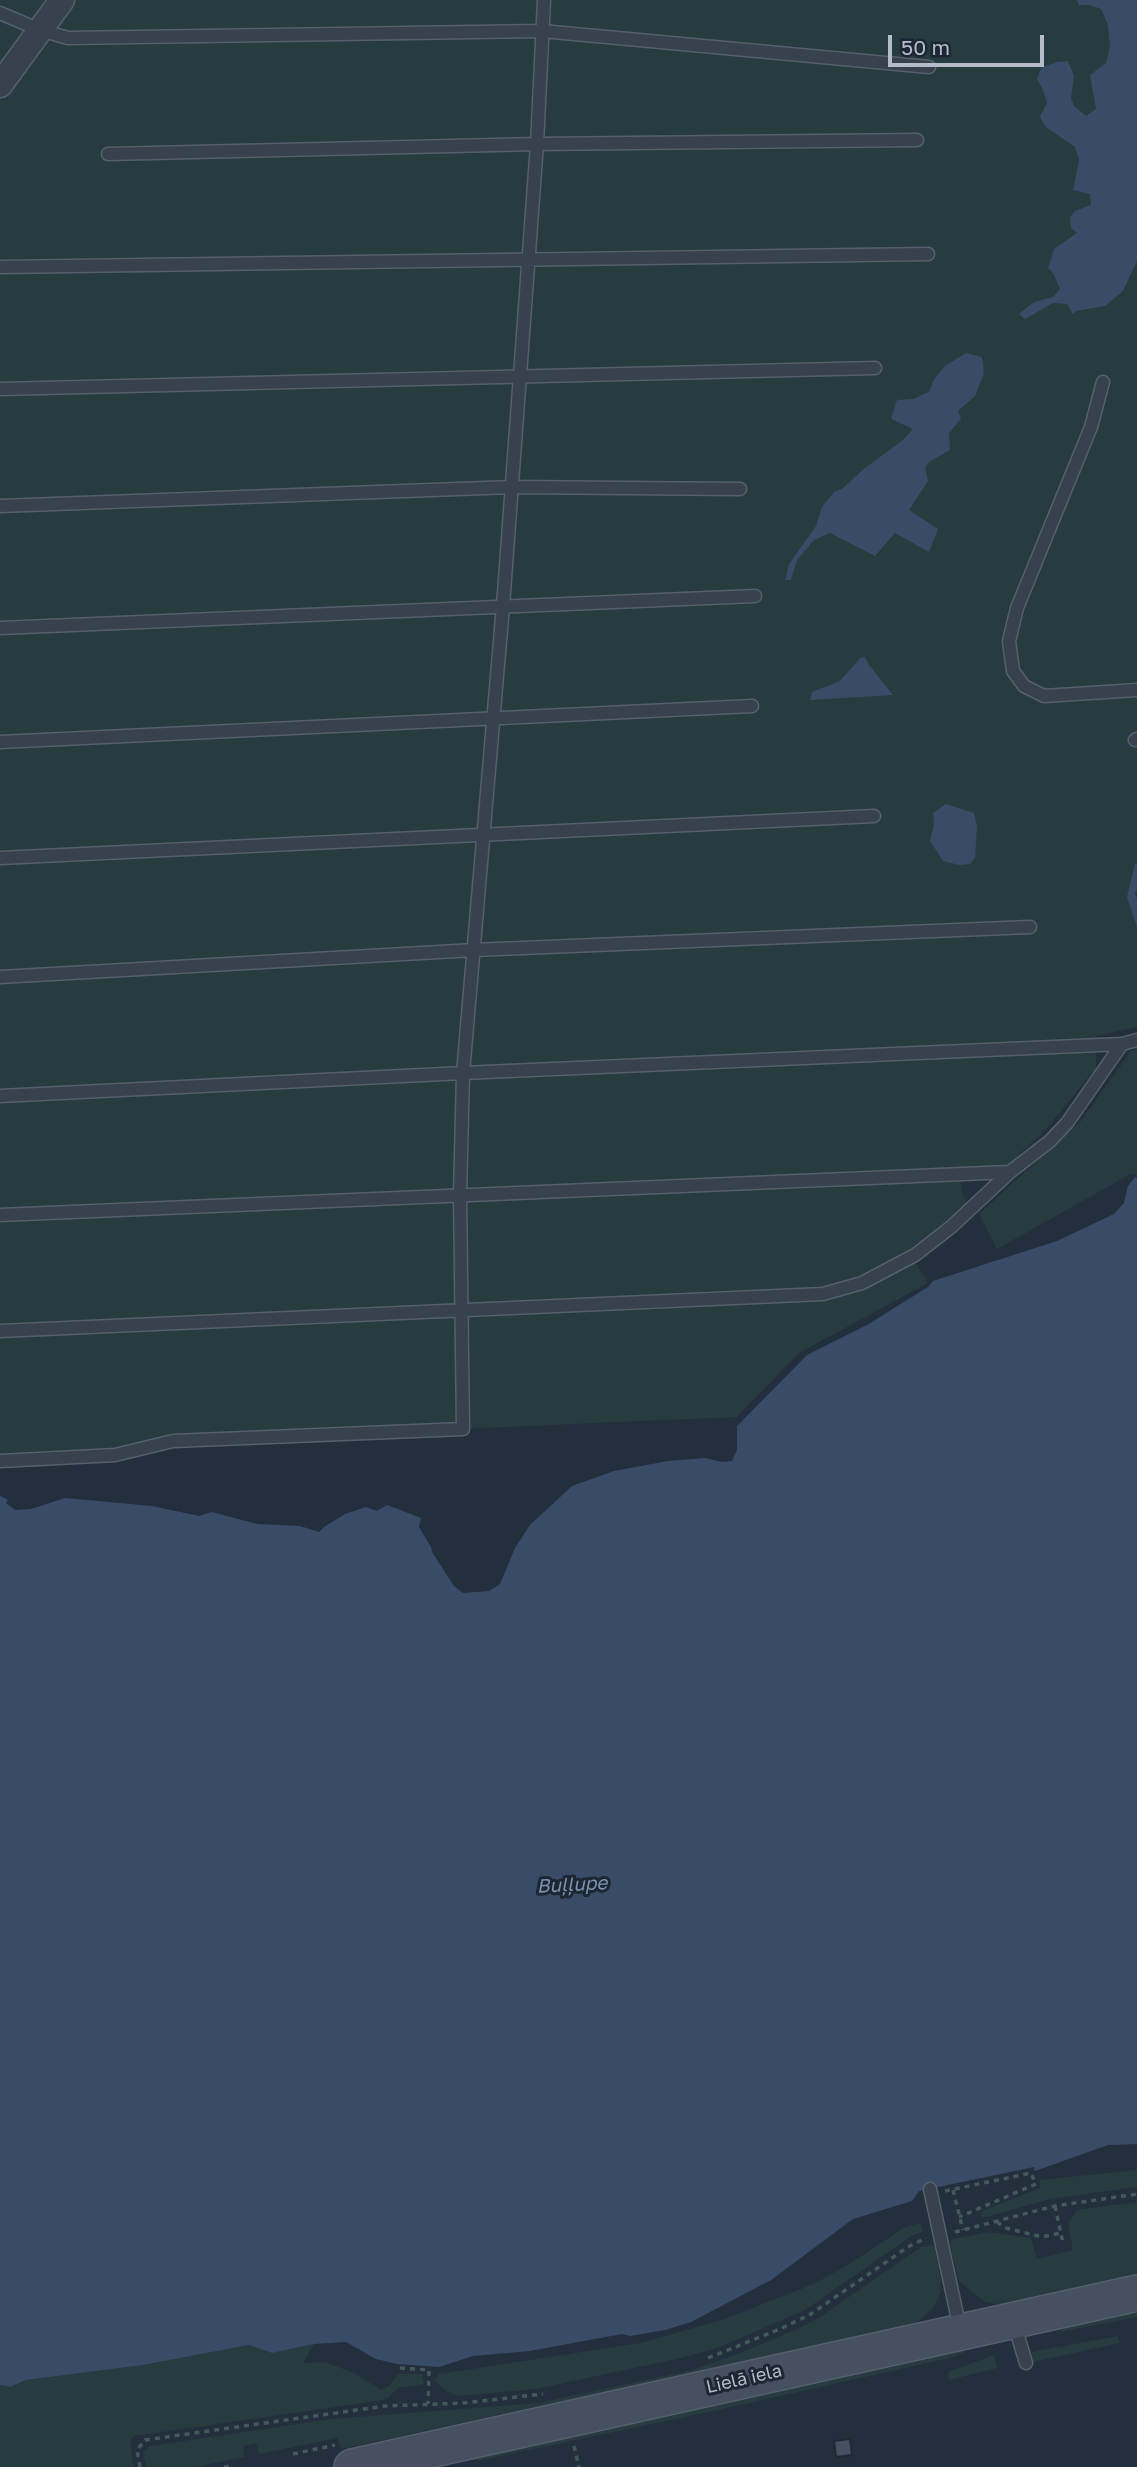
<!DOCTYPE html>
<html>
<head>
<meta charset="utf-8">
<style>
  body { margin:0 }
  #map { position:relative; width:1137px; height:2467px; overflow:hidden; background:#242f3e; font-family:"Golos Text",sans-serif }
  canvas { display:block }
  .scale { position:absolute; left:888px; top:35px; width:156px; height:32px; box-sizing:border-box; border:4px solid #b4bcc9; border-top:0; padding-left:9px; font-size:21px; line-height:24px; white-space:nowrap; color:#b4bcc9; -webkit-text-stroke:5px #1d2633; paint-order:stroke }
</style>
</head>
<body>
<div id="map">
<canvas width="1137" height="2467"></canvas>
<div class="scale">50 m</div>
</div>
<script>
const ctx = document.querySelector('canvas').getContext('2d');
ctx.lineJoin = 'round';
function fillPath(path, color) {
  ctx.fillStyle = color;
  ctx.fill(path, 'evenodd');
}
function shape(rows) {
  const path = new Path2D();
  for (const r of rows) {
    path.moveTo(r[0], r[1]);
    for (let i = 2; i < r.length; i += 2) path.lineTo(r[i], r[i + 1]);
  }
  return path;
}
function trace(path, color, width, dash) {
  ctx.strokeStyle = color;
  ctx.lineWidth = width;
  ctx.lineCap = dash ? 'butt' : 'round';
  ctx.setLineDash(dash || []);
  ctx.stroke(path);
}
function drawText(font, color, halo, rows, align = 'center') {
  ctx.font = font + ' "Golos Text",sans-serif';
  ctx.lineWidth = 6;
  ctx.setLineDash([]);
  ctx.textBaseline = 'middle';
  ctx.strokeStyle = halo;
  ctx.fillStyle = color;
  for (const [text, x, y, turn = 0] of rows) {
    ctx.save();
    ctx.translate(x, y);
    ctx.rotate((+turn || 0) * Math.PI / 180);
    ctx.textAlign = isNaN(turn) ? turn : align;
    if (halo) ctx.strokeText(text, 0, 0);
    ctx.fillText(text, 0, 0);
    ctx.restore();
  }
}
const green = shape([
  [0,0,1137,0,1137,1027,1096,1036,1096,1068,1048,1127,1006,1167,959,1168,962,1192,967,1205,908,1250,928,1283,799,1353,737,1417,173,1441,115,1455,0,1461],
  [1137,1049,1137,1174,1129,1175,997,1249,979,1214,1081,1121,1131,1051],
  [1137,2170,1137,2187,1050,2199,983,2218,980,2212,1040,2188,1039,2180],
  [1137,2202,1137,2277,1004,2305,985,2302,959,2281,949,2240,988,2232,1031,2238,1037,2259,1073,2250,1068,2224,1077,2210],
  [921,2223,923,2232,913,2235,805,2310,720,2347,681,2358,536,2389,457,2396,445,2390,435,2381,439,2374,640,2343,725,2319,816,2283,854,2261,905,2227],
  [934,2245,941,2279,940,2294,933,2308,919,2321,906,2326,341,2449,337,2438,259,2454,256,2443,243,2446,244,2457,196,2467,146,2467,143,2453,150,2446,331,2419,538,2403,693,2370,735,2355,795,2330,820,2317,921,2247],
  [1137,2312,1137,2317,1060,2332,1061,2329,1074,2325],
  [1118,2336,1120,2343,1033,2362,1031,2352],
  [314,2344,303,2363,324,2362,352,2372,381,2390,389,2386,398,2374,422,2374,424,2384,398,2388,387,2399,377,2401,134,2436,130,2440,133,2467,0,2467,0,2385,10,2387,26,2380,143,2365,249,2345,272,2353],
  [965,2349,966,2351,954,2357,718,2410,477,2461,475,2456],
  [994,2355,997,2368,949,2380,948,2372]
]);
const water = shape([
  [1077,0,1137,0,1137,261,1123,291,1105,306,1076,311,1073,314,1067,304,1053,303,1025,319,1019,314,1034,302,1053,297,1060,289,1053,273,1048,268,1054,249,1077,233,1071,228,1070,217,1075,211,1091,205,1090,194,1073,190,1079,160,1075,147,1046,127,1040,117,1047,103,1043,90,1037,79,1041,68,1057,62,1068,61,1074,76,1071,98,1074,106,1086,116,1096,109,1090,75,1106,63,1110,46,1108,25,1101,9,1090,5,1079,5],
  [966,353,982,357,984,374,975,396,958,411,961,419,949,433,950,450,929,462,925,468,928,481,909,510,938,529,929,552,895,533,875,556,830,533,814,540,797,560,791,580,785,580,789,564,816,526,822,507,834,492,842,489,865,468,903,440,913,429,891,419,897,400,913,399,929,392,933,381,945,366],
  [865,657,869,665,893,695,810,700,812,692,840,681,860,658],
  [946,804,974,813,977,826,975,858,970,864,959,865,943,861,930,841,934,824,933,813],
  [1137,863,1137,889,1135,893,1137,899,1137,927,1127,897,1135,864],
  [1135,1177,1137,1178,1137,2144,1108,2145,1035,2171,1034,2167,919,2191,912,2201,853,2219,771,2280,691,2322,665,2330,630,2336,622,2334,530,2351,473,2356,439,2367,397,2364,376,2359,346,2342,314,2344,272,2353,249,2345,143,2365,26,2380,10,2387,0,2385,0,1496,8,1500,6,1503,15,1510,31,1509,65,1498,152,1506,199,1516,212,1512,257,1524,300,1526,319,1532,324,1527,345,1514,366,1507,377,1511,387,1505,421,1518,419,1527,431,1547,432,1552,454,1586,463,1593,489,1591,500,1584,515,1548,530,1525,572,1486,614,1471,668,1461,705,1458,722,1462,732,1461,737,1450,737,1426,807,1355,867,1325,928,1287,933,1281,1057,1241,1114,1214,1124,1203,1128,1186]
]);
const building = shape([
  [850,2439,852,2455,836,2457,834,2441,850,2439]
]);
const path = shape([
  [953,2190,963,2230],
  [945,2191,1031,2173,1036,2184,959,2217],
  [1055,2206,1063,2243],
  [997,2222,1006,2228,1042,2237,1061,2233],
  [955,2232,1055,2206,1137,2194],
  [708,2358,780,2329,811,2314,908,2247,924,2239],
  [400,2368,429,2370,428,2404],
  [574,2446,579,2467],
  [293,2454,335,2445],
  [140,2467,137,2450,145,2440,385,2406,464,2403,543,2394],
  [224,2467,232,2466]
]);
const lane = shape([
  [0,13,40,30,68,38,542,31,929,67],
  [108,154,537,144,917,140],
  [0,267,928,254],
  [1103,382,1091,427,1017,608,1009,641,1013,671,1024,686,1044,696,1137,690],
  [0,389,875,368],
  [0,506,512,487,740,489],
  [0,628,755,596],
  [1135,740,1137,739],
  [0,742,752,706],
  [0,858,874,816],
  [0,977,474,950,1030,927],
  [0,1096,463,1073,1122,1044,1137,1040],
  [0,1215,1010,1172],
  [0,1331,823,1294,862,1283,915,1255,951,1227,1010,1172,1050,1141,1067,1123,1122,1044],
  [0,1461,115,1455,173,1441,463,1429,460,1196,463,1073,503,606,537,144,544,0],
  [930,2189,960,2329],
  [1014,2323,1026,2363]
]);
const street = shape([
  [0,85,62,0]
]);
const secondary = shape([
  [352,2467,1137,2293]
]);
const streetNames = [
  ["Lielā iela",744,2379,-13]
];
const waterNames = [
  ["Buļļupe",572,1885,-3]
];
fillPath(green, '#263c3f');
fillPath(water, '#394c67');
fillPath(building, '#455162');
trace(building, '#1f2835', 2);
trace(lane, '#565f6c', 15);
trace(street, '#565f6c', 27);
trace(secondary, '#565f6c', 38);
trace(path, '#44595c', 3.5, [5, 5]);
trace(lane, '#38414e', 12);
trace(street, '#38414e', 24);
trace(secondary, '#465061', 35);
drawText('18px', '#b4bcc9', '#1d2633', streetNames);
drawText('italic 19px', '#7c92b1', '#1d2633', waterNames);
</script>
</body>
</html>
